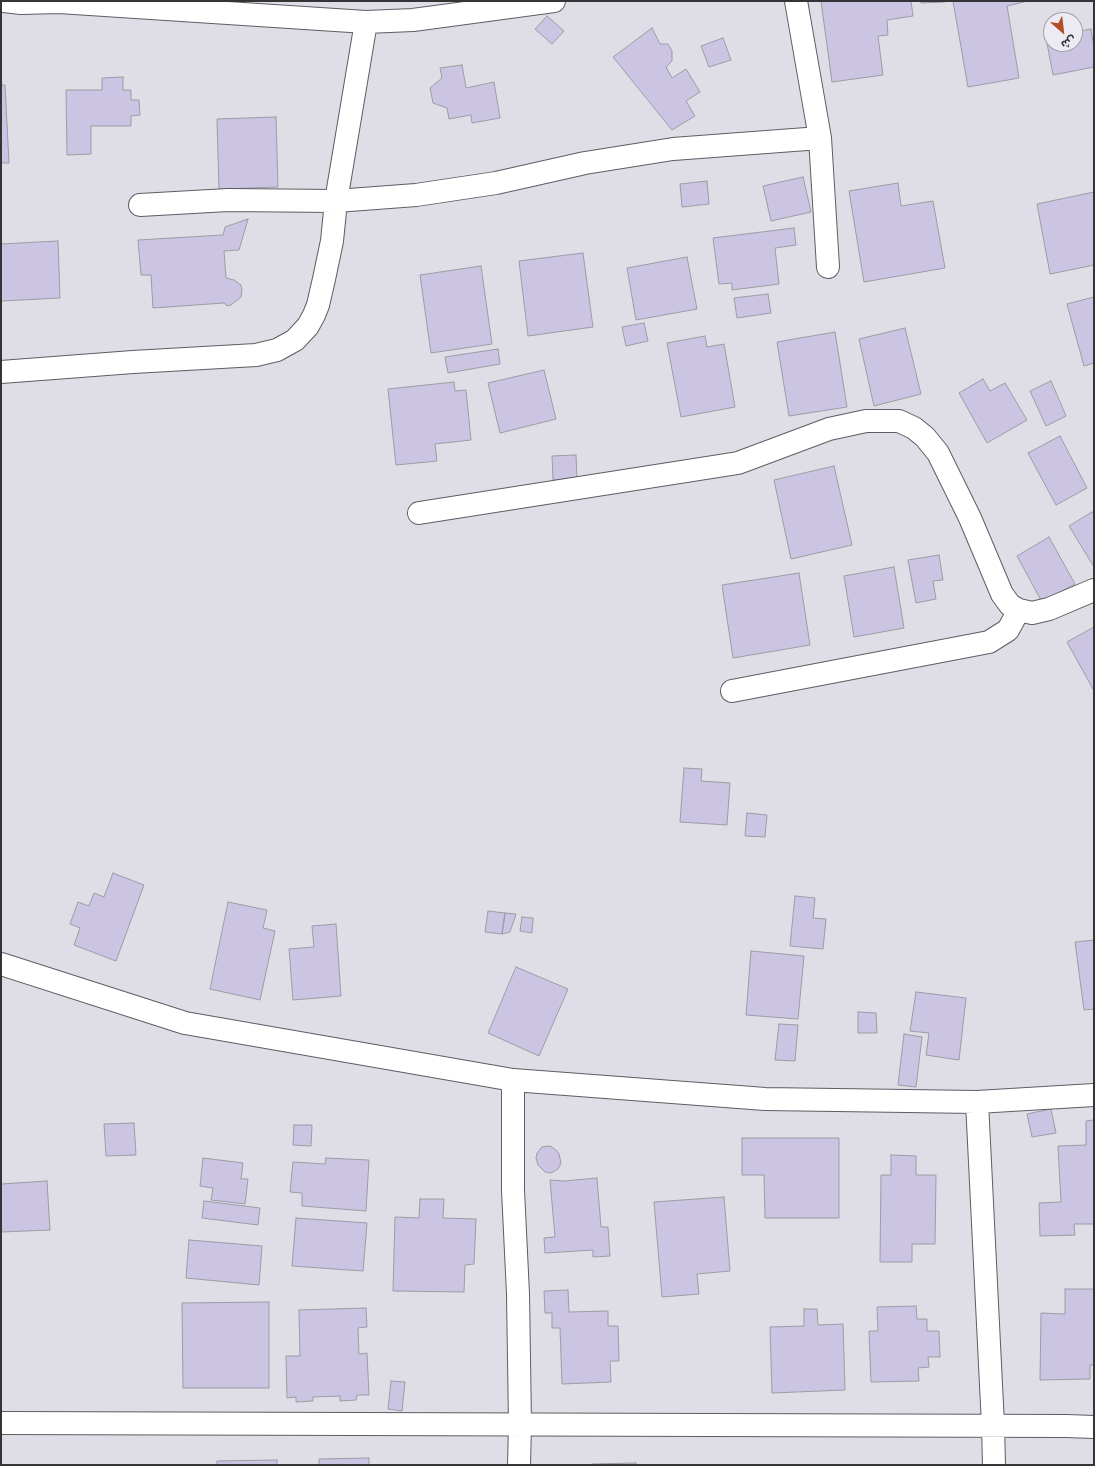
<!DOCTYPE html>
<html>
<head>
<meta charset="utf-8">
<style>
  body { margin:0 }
  #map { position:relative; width:1095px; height:1466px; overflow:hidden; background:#dfdde6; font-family:Signika,"Noto Sans Arabic",sans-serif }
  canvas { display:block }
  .frame { position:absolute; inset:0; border:2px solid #343437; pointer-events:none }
  .north { position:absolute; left:1043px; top:12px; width:40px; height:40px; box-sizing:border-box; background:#eceaf3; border:1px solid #a2a1a8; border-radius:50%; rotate:152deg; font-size:11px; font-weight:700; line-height:16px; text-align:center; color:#343437 }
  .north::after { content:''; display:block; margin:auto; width:14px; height:18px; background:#b34d25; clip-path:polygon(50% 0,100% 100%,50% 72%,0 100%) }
</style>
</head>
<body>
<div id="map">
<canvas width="1095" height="1466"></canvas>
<div class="frame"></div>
<div class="north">ش</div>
</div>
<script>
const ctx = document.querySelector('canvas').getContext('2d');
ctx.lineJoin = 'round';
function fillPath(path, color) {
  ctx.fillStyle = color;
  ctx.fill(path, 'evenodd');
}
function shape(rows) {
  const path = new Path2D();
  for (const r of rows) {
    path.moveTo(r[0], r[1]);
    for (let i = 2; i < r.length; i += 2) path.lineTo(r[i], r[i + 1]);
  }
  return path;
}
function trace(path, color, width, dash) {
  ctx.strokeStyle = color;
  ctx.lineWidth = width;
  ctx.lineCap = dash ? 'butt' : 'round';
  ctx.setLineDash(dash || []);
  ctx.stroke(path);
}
const building = shape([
  [821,1,911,1,913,16,887,20,888,35,878,36,883,75,832,82,821,1],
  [921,1,945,1,945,2,921,3,921,1],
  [953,1,1028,1,1007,6,1019,78,968,87,953,1],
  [547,16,564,31,552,44,535,29,547,16],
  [652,28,660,44,668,44,672,51,672,61,666,67,672,78,686,69,700,92,686,101,695,116,672,130,613,57,652,28],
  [1091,29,1094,48,1094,67,1053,75,1046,38,1051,37,1051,44,1075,44,1075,32,1091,29],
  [723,38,731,60,709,67,701,46,723,38],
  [462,65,466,88,494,82,500,118,472,123,471,115,449,119,447,108,433,103,430,88,442,78,440,68,462,65],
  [123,77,123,90,131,90,131,100,139,100,140,115,131,116,131,126,91,126,91,154,67,155,66,90,102,90,102,78,123,77],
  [1,85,5,85,9,163,1,163,1,85],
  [276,117,278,187,219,189,217,119,276,117],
  [803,177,811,212,771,221,763,186,803,177],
  [707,181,709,204,682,207,680,184,707,181],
  [898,183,901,206,933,201,945,268,864,282,849,191,898,183],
  [1094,192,1094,265,1050,274,1037,204,1094,192],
  [248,219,239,250,224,251,226,278,234,280,241,285,242,290,241,297,231,305,227,306,224,303,153,308,151,275,141,275,138,240,223,235,225,227,248,219],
  [794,228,796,245,775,248,779,284,732,290,732,283,719,284,713,238,794,228],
  [58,241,60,298,1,301,1,244,58,241],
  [583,253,593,327,528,336,519,261,583,253],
  [687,257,697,309,636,320,627,268,687,257],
  [481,266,492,344,431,353,420,275,481,266],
  [768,294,771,313,737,318,734,298,768,294],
  [1094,297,1094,363,1084,366,1067,304,1094,297],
  [644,323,648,341,626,346,622,327,644,323],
  [905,328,921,394,874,406,859,339,905,328],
  [835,332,847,407,789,416,777,342,835,332],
  [705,336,707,347,724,344,735,407,681,417,667,343,705,336],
  [498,349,500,364,448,373,445,357,498,349],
  [544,370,556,419,500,433,488,383,544,370],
  [983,379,990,391,1005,383,1027,420,987,443,959,393,983,379],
  [1051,381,1066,416,1046,426,1030,391,1051,381],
  [454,382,455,391,466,390,471,440,435,444,437,461,396,465,388,389,454,382],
  [1060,436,1087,488,1056,505,1028,453,1060,436],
  [576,455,577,478,553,480,552,456,576,455],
  [834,466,852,545,791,559,774,480,834,466],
  [1092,512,1094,515,1094,567,1069,526,1092,512],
  [1049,537,1075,584,1042,602,1017,556,1049,537],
  [939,555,943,580,933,581,936,599,916,603,908,560,939,555],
  [894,567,904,628,854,637,844,576,894,567],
  [799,573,810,645,733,658,722,585,799,573],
  [1094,627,1094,691,1067,642,1094,627],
  [684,768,702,769,701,781,730,783,727,825,680,822,684,768],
  [747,813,767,815,765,837,745,836,747,813],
  [113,873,144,885,116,961,74,945,80,928,70,924,78,902,89,906,94,893,104,897,113,873],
  [795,896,815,898,813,918,826,919,823,949,790,946,795,896],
  [228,902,267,910,263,928,275,931,260,1000,210,989,228,902],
  [488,911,505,913,502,934,485,932,488,911],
  [505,913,516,914,510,932,502,934,505,913],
  [522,917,533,918,532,933,520,931,522,917],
  [336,924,341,996,293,1000,289,949,314,947,312,926,336,924],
  [1094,940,1094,1009,1084,1010,1075,942,1094,940],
  [751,951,804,956,798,1019,746,1015,751,951],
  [516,967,568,989,539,1056,488,1033,516,967],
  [916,992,966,998,959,1060,926,1055,929,1033,910,1031,916,992],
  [858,1012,876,1013,877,1033,858,1033,858,1012],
  [779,1024,798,1025,795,1061,775,1060,779,1024],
  [904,1034,922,1037,916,1087,898,1085,904,1034],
  [1051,1109,1056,1133,1032,1137,1027,1114,1051,1109],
  [1094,1120,1094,1224,1074,1224,1075,1235,1040,1236,1039,1203,1061,1202,1058,1146,1086,1145,1086,1121,1094,1120],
  [134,1123,136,1155,106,1156,104,1124,134,1123],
  [294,1125,312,1125,311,1146,293,1145,294,1125],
  [742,1138,839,1138,839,1218,765,1218,764,1175,742,1175,742,1138],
  [550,1146,556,1150,559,1154,561,1163,558,1169,551,1173,545,1172,538,1165,536,1158,537,1153,542,1147,550,1146],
  [891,1155,916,1156,916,1175,936,1175,935,1244,912,1244,912,1262,880,1262,881,1175,891,1175,891,1155],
  [203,1158,243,1163,241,1179,248,1179,245,1204,211,1200,213,1188,200,1186,203,1158],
  [326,1158,369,1160,366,1211,302,1206,302,1193,290,1192,293,1162,325,1164,326,1158],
  [597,1178,601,1227,608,1227,610,1256,593,1257,593,1250,545,1253,544,1238,555,1237,550,1180,564,1181,597,1178],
  [47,1181,50,1230,1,1232,1,1184,47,1181],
  [724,1197,730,1271,697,1274,699,1294,662,1297,654,1202,724,1197],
  [420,1199,444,1199,443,1218,476,1219,474,1264,465,1265,464,1292,393,1291,395,1217,419,1218,420,1199],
  [204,1201,260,1208,258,1225,202,1218,204,1201],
  [296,1218,367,1223,363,1271,292,1266,296,1218],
  [189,1240,262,1246,259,1285,186,1278,189,1240],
  [1065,1289,1094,1289,1094,1365,1090,1365,1090,1379,1040,1380,1041,1313,1065,1314,1065,1289],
  [568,1290,569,1312,608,1311,608,1326,618,1326,619,1361,610,1361,611,1382,562,1384,560,1328,552,1328,552,1313,545,1313,544,1291,568,1290],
  [269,1302,269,1388,183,1388,182,1303,269,1302],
  [916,1306,917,1319,927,1319,927,1331,939,1331,940,1357,928,1357,929,1367,918,1368,919,1381,871,1382,869,1331,878,1331,877,1307,916,1306],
  [366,1308,367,1327,358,1328,359,1354,367,1353,369,1395,357,1395,356,1400,340,1401,340,1396,313,1397,313,1401,296,1402,296,1397,287,1398,286,1356,300,1356,299,1310,366,1308],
  [804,1309,817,1309,818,1325,843,1324,845,1390,772,1393,770,1327,804,1326,804,1309],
  [391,1381,405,1382,402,1411,388,1409,391,1381],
  [369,1458,369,1465,319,1465,319,1459,369,1458],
  [277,1460,277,1465,217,1465,217,1461,277,1460],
  [636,1463,636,1465,592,1465,592,1464,636,1463]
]);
const minor = shape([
  [4,1,21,3,59,2,366,22,413,20,554,1],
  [820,138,828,267],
  [140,205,228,200,336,201,416,195,496,183,585,163,673,149,820,138,796,1],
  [1,372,133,362,256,355,277,350,295,340,308,326,314,315,318,305,324,279,332,241,336,201,366,22],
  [419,513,738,463,829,429,866,421,899,421,914,428,925,437,938,453,970,518,1002,594,1010,605,1019,610,1032,613,1049,609,1094,590],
  [732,691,989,642,1008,630,1019,610],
  [1,964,185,1023,513,1080,765,1099,977,1102,1094,1095],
  [513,1080,513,1190,518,1294,520,1424,519,1465],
  [977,1102,993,1425,994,1465],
  [1,1423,1066,1426,1094,1427]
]);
fillPath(building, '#cbc5e3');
trace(building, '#9d9ba4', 1);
trace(minor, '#5e5c64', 24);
trace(minor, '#fff', 22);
</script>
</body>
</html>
